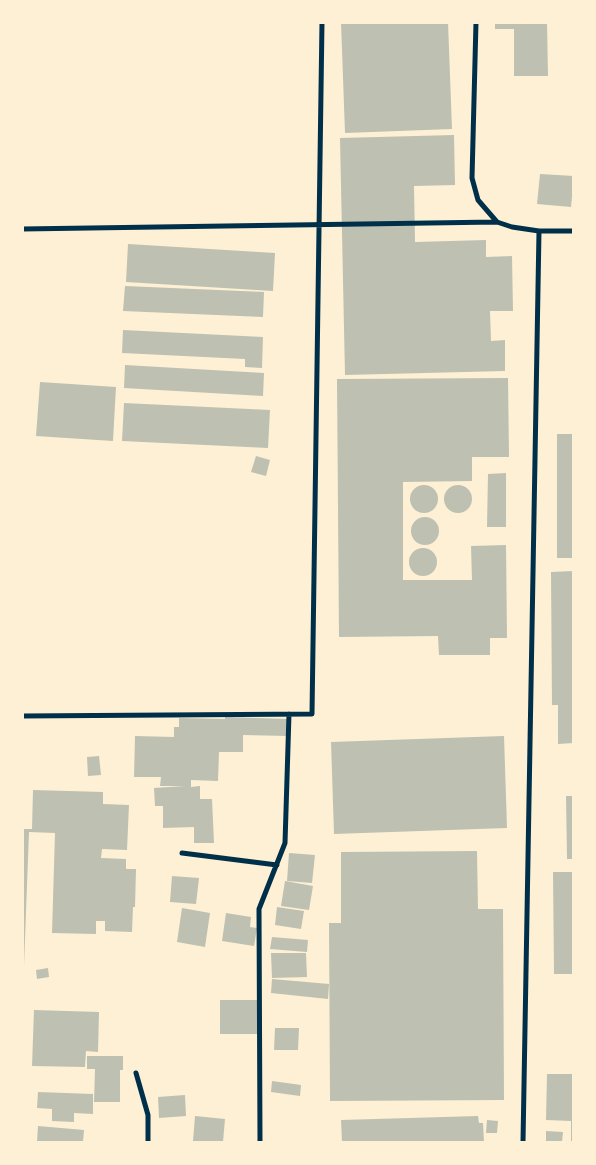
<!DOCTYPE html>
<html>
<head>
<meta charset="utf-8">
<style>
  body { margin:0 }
  #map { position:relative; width:596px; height:1165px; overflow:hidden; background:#fdf0d5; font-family:"Archivo Narrow",sans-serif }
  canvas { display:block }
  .frame { position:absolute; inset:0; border:24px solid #fdf0d5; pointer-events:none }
</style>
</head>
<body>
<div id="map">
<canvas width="596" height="1165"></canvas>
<div class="frame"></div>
</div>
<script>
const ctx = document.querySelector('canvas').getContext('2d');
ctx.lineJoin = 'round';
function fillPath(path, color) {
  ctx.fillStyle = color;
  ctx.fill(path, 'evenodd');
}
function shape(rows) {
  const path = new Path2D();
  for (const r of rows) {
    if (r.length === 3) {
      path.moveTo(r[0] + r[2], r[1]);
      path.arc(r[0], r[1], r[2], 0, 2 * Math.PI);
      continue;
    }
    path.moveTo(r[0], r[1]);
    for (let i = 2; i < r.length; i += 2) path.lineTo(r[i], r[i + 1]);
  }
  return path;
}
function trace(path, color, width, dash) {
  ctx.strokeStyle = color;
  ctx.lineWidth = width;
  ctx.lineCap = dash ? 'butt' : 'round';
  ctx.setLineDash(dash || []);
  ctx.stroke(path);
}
const building = shape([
  [341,22,448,22,452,129,345,133],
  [495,22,547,22,548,76,514,76,514,29,495,29],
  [454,135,455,185,414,186,415,242,486,240,486,257,512,256,513,311,490,311,491,341,505,340,505,371,345,375,340,138],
  [540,174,574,176,571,207,537,204],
  [128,244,275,253,273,291,126,282],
  [125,286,264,292,263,317,123,311],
  [123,330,263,337,262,368,245,367,245,359,122,353],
  [125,365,264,373,263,396,124,388],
  [508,378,509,457,472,457,472,481,403,482,403,580,472,580,471,546,506,545,507,638,490,638,490,655,439,655,438,636,339,637,337,379],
  [40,382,116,387,113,441,36,436],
  [124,403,270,410,268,448,122,441],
  [557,434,574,434,574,558,557,558],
  [256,456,270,460,266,476,251,472],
  [506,473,506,527,487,527,488,474],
  [424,499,14],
  [458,499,14],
  [425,531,14],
  [423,562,14],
  [574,571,574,743,558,744,558,705,552,705,551,572],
  [225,717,288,719,288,736,243,735,243,752,219,752,218,781,191,780,191,787,200,786,200,799,212,799,214,843,194,843,194,827,163,828,163,806,155,806,154,788,185,786,160,786,161,777,134,777,135,736,174,737,174,727,179,727,179,718,225,719],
  [504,736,507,828,334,834,331,742],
  [99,756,101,775,88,776,87,757],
  [33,790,103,792,103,804,129,805,127,850,102,849,101,858,126,859,126,869,136,869,135,907,133,907,132,932,105,931,105,921,96,921,96,934,52,933,55,833,29,832,24,966,22,966,22,829,32,829],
  [566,796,574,796,574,859,567,859],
  [477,851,478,909,503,909,504,1100,330,1101,329,923,341,923,341,852],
  [289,853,315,855,312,883,287,881],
  [553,872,574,872,574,974,554,974],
  [172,876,199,878,196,904,170,902],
  [285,881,313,886,309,910,281,906],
  [277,907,304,911,301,929,275,925],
  [182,908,210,913,205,947,177,942],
  [226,913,251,917,250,927,257,928,254,946,222,941],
  [272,937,308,940,307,952,270,949],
  [271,953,306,953,307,977,272,978],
  [48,968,49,977,37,979,36,970],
  [272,979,329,984,328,999,271,993],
  [220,1000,259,1000,259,1034,220,1034],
  [34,1010,99,1012,98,1052,86,1051,85,1067,32,1066],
  [275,1028,299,1028,298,1050,274,1050],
  [87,1056,123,1056,123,1070,120,1070,120,1102,94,1102,95,1069,87,1069],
  [547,1074,574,1074,574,1142,571,1142,571,1121,546,1120],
  [272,1081,301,1085,300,1096,271,1092],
  [38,1092,93,1094,93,1114,74,1113,74,1122,52,1121,52,1109,37,1108],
  [185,1095,186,1116,159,1118,158,1097],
  [195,1116,225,1119,223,1142,193,1141],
  [478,1116,479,1123,483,1123,484,1142,342,1142,341,1120],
  [487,1120,498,1121,497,1133,486,1133],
  [38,1126,84,1130,83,1142,37,1142],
  [546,1131,563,1132,562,1142,546,1142]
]);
const minor = shape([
  [476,22,472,178,478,200,497,222,512,227,539,231,574,231],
  [22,229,497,222],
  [22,716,312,714,322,22],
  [182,853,277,865],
  [136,1073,148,1115,148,1142],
  [260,1142,259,909,285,843,289,714],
  [523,1142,539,231]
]);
fillPath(building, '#bec0b2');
trace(minor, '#003049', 5);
</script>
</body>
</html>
